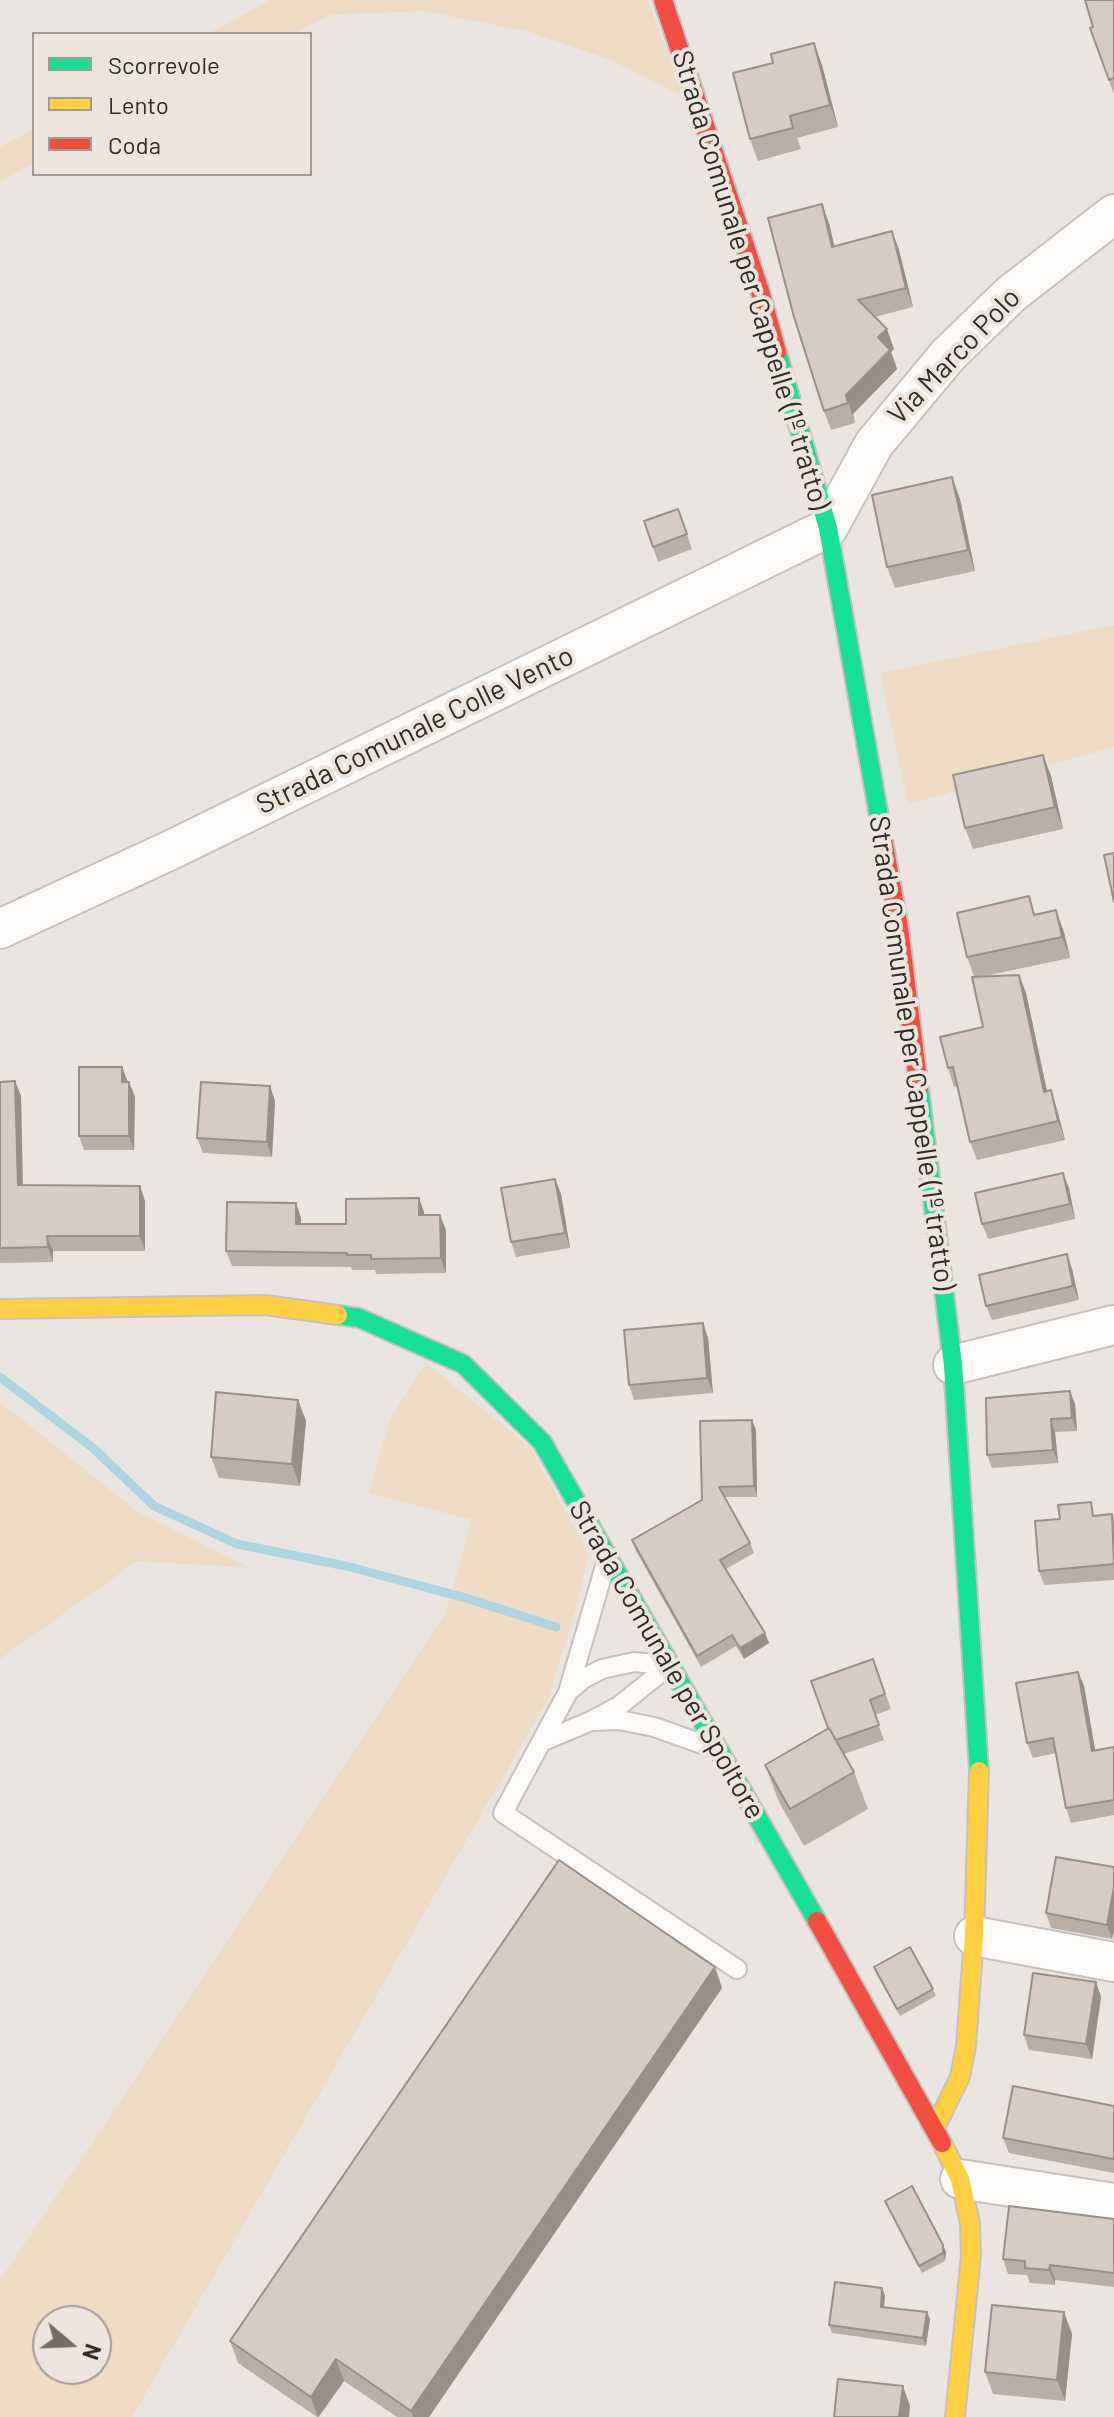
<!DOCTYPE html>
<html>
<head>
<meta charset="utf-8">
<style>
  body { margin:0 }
  #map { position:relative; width:1114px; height:2417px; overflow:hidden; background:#eae5e0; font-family:Barlow,sans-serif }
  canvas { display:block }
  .legend { position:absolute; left:32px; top:32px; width:280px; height:144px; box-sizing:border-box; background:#ede5dd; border:2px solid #a19b95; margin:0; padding:10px 14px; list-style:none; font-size:24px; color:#2e2b28 }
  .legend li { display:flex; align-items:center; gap:16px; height:40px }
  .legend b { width:40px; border:2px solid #a19b95 }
  .north { position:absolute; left:32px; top:2305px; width:80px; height:80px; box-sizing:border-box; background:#ede5dd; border:2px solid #a19b95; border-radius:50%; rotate:109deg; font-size:22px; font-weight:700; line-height:32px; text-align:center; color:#2e2b28 }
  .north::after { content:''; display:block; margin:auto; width:28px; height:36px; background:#706c68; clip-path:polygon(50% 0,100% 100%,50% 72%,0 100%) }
</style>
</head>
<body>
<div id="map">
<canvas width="1114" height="2417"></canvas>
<ul class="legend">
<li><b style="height:10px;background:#16e098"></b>Scorrevole</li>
<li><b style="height:10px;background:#ffcf43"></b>Lento</li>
<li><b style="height:10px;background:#f24e42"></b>Coda</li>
</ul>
<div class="north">N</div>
</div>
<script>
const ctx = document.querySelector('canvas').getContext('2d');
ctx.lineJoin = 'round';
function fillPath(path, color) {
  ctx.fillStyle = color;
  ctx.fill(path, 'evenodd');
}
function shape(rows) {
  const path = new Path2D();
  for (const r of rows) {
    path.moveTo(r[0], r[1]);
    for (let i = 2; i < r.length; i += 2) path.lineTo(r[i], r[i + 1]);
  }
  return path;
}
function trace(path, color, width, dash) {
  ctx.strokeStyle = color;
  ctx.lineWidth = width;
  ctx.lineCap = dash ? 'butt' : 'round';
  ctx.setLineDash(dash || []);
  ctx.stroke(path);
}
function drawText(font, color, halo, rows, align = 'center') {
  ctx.font = font + ' Barlow,sans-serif';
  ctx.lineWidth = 8;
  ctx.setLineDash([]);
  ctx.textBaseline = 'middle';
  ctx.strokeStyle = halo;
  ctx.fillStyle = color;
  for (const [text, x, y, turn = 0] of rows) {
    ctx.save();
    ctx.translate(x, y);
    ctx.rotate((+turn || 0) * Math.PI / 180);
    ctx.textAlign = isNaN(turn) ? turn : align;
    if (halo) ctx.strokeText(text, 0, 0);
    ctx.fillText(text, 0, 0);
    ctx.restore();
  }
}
const green = shape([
  [270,0,648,0,684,97,608,59,530,32,423,11,331,15,291,34,208,34],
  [34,129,34,163,0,181,0,147],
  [1114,625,1114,747,908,804,880,673],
  [426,1363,530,1447,589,1554,576,1609,547,1701,132,2417,0,2417,0,2280,445,1615,472,1520,369,1493,390,1419],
  [48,2321,96,2321,96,2369,48,2369],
  [0,1402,138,1512,250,1568,137,1561,0,1659]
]);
const stream = shape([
  [0,1377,93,1448,154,1506,237,1544,346,1566,466,1598,556,1627]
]);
const lane = shape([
  [606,1563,568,1692,503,1813,737,1969],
  [568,1692,583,1679,602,1669,634,1662,665,1665],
  [594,1721,619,1720,654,1727,708,1746],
  [541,1742,591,1721,619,1706,670,1665]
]);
const street = shape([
  [0,929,173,849,828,528,874,444,948,355,1011,294,1114,214],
  [953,1365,1114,1325],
  [974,1936,1114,1962],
  [960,2179,1114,2203]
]);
const fast = shape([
  [777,352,828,528,883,839],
  [919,1088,953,1365,979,1771],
  [338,1315,359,1318,463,1364,542,1442,817,1921]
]);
const slow = shape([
  [0,1309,265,1305,338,1315],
  [935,2128,960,2077,966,2046,974,1936,979,1771],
  [942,2143,960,2179,970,2223,971,2255,955,2417]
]);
const jam = shape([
  [663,0,760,291,777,352],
  [883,839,899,928,919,1088],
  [817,1921,942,2143]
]);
const wall = shape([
  [1114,0,1114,94,1090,28,1093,27],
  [822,65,838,127,797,138,801,149,758,161,750,139],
  [829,223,834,246,892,231,899,250,913,307,875,317,894,349,891,352,897,369,853,414,855,423,831,430,824,411],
  [952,477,960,499,975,571,895,588,887,567],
  [678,509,692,549,658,562,644,521],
  [1043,755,1051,776,1063,829,973,849,965,828],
  [1036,915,1064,932,1070,958,985,976,1019,975,1026,993,1047,1091,1057,1109,1065,1140,977,1160,970,1142,958,1086,954,1087,948,1068,983,1027,974,976,967,957],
  [15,1081,21,1096,23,1185,145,1201,145,1251,53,1251,53,1262,0,1263,0,1082],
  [128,1082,129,1082,135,1097,134,1150,84,1150,79,1136],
  [270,1086,275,1101,272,1157,203,1153,197,1138],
  [555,1179,561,1194,570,1248,516,1257,511,1242],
  [1069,1188,1075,1219,988,1239,982,1224],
  [419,1198,424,1215,446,1230,446,1273,376,1274,375,1270,352,1270,351,1267,232,1266,226,1251,296,1203,301,1218,301,1224,346,1224],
  [1072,1269,1079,1300,992,1320,986,1306],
  [703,1323,708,1338,713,1393,634,1400,629,1385],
  [1070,1391,1075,1404,1077,1431,1055,1432,1058,1463,992,1468,987,1455],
  [298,1400,306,1421,300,1486,219,1478,211,1457],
  [756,1430,757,1497,725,1497,750,1543,754,1553,726,1569,765,1633,769,1643,744,1659,736,1646,701,1667,636,1551,632,1540,702,1500],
  [1112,1514,1114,1519,1114,1580,1044,1585,1039,1571,1096,1515],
  [873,1659,891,1709,875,1715,884,1740,844,1754,854,1772,868,1809,804,1846,779,1802,765,1765,828,1728],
  [1078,1672,1084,1686,1095,1751,1114,1747,1114,1815,1071,1823,1066,1808,1056,1753,1033,1758,1027,1743],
  [1114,1867,1114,1931,1112,1939,1051,1928,1046,1913],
  [874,1967,933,1989,936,1996,900,2016,877,1975],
  [1096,1982,1101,1997,1092,2059,1029,2050,1024,2035],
  [722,1988,429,2417,397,2417,344,2381,319,2417,317,2417,238,2363,230,2341],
  [1114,2106,1114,2173,1009,2153,1003,2138],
  [885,2201,943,2245,946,2252,945,2261,922,2273],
  [1114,2219,1114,2287,1055,2280,1055,2285,1030,2283,1027,2275,1008,2274,1003,2259],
  [882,2288,885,2296,884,2307,930,2319,926,2346,832,2333,829,2325],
  [1072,2334,1065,2401,993,2394,985,2372]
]);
const shadedWall = shape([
  [814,43,822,65,838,127,830,105],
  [822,204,829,223,839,266,832,247],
  [892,231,899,250,913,307,906,288],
  [887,329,894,349,891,352,897,369,853,414,855,423,846,395,878,337],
  [952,477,960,499,975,571,968,550],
  [1043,755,1051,776,1063,829,1055,807],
  [1056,910,1064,932,1070,958,1062,937],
  [1019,975,1026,993,1051,1110,1044,1092],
  [122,1067,128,1082,122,1082],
  [15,1081,21,1096,23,1200,18,1185],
  [129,1082,135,1097,134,1150,129,1136],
  [270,1086,275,1101,272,1157,267,1142],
  [1051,1090,1057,1109,1065,1140,1058,1121],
  [1063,1173,1069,1188,1075,1219,1070,1204],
  [555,1179,561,1194,570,1248,565,1233],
  [140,1186,145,1201,145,1251,140,1236],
  [419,1198,424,1212,424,1230,419,1215],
  [296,1203,301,1218,301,1239,296,1224],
  [440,1215,446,1230,446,1273,441,1258],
  [47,1236,53,1251,53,1262,48,1247],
  [1067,1254,1072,1269,1079,1300,1073,1286],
  [703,1323,708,1338,713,1393,707,1378],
  [1070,1391,1075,1404,1077,1431,1072,1418],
  [298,1400,306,1421,300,1486,292,1464],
  [1051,1419,1055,1432,1058,1463,1053,1450],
  [752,1420,756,1430,757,1497,754,1486],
  [765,1633,769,1643,744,1659,740,1648],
  [1078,1672,1084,1686,1098,1766,1092,1751],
  [1114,1887,1114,1931,1112,1939,1107,1925],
  [715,1967,722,1988,429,2417,413,2417,411,2411],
  [1096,1982,1101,1997,1092,2059,1086,2044],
  [943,2245,946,2252,945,2261,943,2253],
  [1050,2265,1055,2280,1055,2285,1049,2270],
  [882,2288,885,2296,883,2314,881,2307],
  [927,2312,930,2319,926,2346,923,2338],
  [1064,2312,1072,2334,1065,2401,1057,2380],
  [336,2359,344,2381,318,2417,311,2397],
  [903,2386,910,2406,909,2417,899,2417]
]);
const building = shape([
  [1085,0,1114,0,1114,78,1109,80,1090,28,1093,27,1085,0],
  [814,43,830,105,790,116,793,128,750,139,733,73,773,63,771,54,814,43],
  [822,204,832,247,892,231,906,288,858,300,887,329,878,337,890,350,846,395,848,403,824,411,794,317,768,218,822,204],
  [952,477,968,550,887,567,872,495,952,477],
  [678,509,687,534,653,547,644,521,678,509],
  [1043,755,1055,807,965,828,953,775,1043,755],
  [1114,853,1114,902,1104,855,1114,853],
  [1029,896,1034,915,1056,910,1062,937,967,957,957,913,1029,896],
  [1019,975,1044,1092,1051,1090,1058,1121,970,1142,953,1067,948,1068,940,1037,983,1027,972,977,1019,975],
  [79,1067,122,1067,122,1082,129,1082,129,1136,79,1136,79,1067],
  [15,1081,18,1185,140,1186,140,1236,47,1236,48,1247,0,1248,0,1082,15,1081],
  [201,1082,270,1086,267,1142,197,1138,201,1082],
  [1063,1173,1070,1204,982,1224,975,1193,1063,1173],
  [555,1179,565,1233,511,1242,501,1188,555,1179],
  [419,1198,419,1215,440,1215,441,1258,371,1259,371,1255,347,1255,347,1253,226,1251,227,1202,296,1203,296,1224,346,1224,346,1199,419,1198],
  [1067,1254,1073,1286,986,1306,979,1275,1067,1254],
  [703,1323,707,1378,629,1385,624,1330,703,1323],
  [1070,1391,1072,1418,1051,1419,1053,1450,987,1455,986,1398,1070,1391],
  [216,1392,298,1400,292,1464,211,1457,216,1392],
  [752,1420,754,1486,719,1487,750,1543,720,1560,765,1633,740,1648,732,1635,697,1656,632,1540,702,1500,700,1421,752,1420],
  [1091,1502,1093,1516,1112,1514,1114,1564,1039,1571,1035,1521,1060,1519,1058,1505,1091,1502],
  [873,1659,885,1694,870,1700,879,1725,836,1740,829,1728,828,1728,811,1681,873,1659],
  [1078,1672,1092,1751,1114,1747,1114,1800,1066,1808,1053,1738,1027,1743,1016,1683,1078,1672],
  [829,1728,854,1772,790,1809,765,1765,829,1728],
  [1056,1857,1114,1867,1114,1887,1107,1925,1046,1913,1056,1857],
  [559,1860,715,1967,411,2411,336,2359,311,2397,230,2341,559,1860],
  [910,1947,933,1989,897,2009,874,1967,910,1947],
  [1033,1973,1096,1982,1086,2044,1024,2035,1033,1973],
  [1013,2086,1114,2106,1114,2159,1003,2138,1013,2086],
  [912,2186,943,2245,943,2253,919,2266,885,2201,912,2186],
  [1009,2206,1114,2219,1114,2273,1050,2265,1049,2270,1025,2268,1025,2261,1003,2259,1009,2206],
  [835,2282,882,2288,881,2307,927,2312,923,2338,829,2325,835,2282],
  [992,2305,1064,2312,1057,2380,985,2372,992,2305],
  [838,2379,903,2386,899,2417,834,2417,838,2379]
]);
const streetNames = [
  ["Strada Comunale per Cappelle (1º tratto)",751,280,73],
  ["Via Marco Polo",954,356,-46],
  ["Strada Comunale Colle Vento",415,730,-26],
  ["Strada Comunale per Cappelle (1º tratto)",912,1053,82],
  ["Strada Comunale per Spoltore",667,1660,60]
];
fillPath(green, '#f0dbc4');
trace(stream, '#add4e1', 9);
trace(lane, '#c5c1bd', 22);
trace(street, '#c5c1bd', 42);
trace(fast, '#c5c1bd', 22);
trace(slow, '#c5c1bd', 22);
trace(jam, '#c5c1bd', 22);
trace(lane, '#fcfbfa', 18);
trace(street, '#fcfbfa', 38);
trace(fast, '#16e098', 18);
trace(slow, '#ffcf43', 18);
trace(jam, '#f24e42', 18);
fillPath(wall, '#b9afa9');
fillPath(shadedWall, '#968f8a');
fillPath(building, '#d7ccc5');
trace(building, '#968f8a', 2);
drawText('28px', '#2e2b28', '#ede5dd', streetNames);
</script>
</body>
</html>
